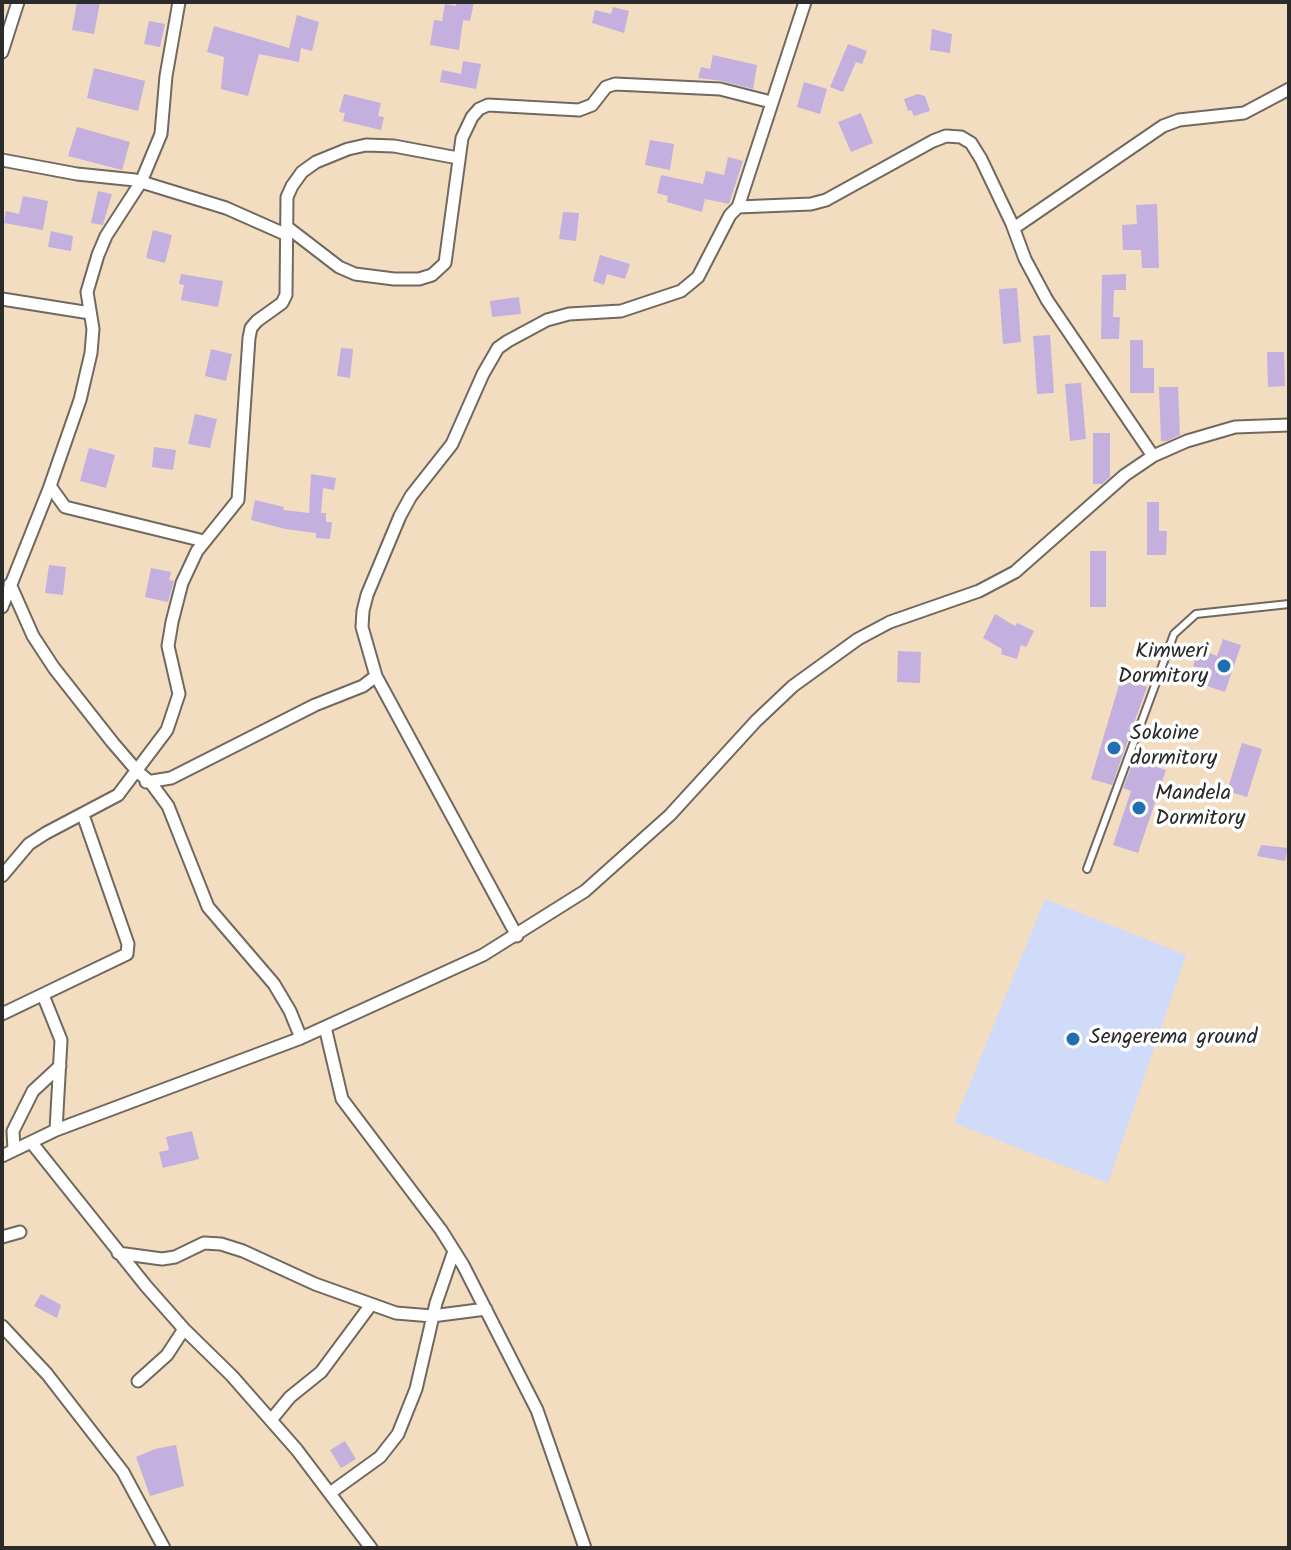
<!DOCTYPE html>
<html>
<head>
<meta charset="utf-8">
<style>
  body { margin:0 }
  #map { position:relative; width:1291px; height:1550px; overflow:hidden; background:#f2ddc0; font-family:Kalam,sans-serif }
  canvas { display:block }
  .frame { position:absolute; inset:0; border:4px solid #2b2b2b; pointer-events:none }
</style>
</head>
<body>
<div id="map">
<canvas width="1291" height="1550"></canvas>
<div class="frame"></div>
</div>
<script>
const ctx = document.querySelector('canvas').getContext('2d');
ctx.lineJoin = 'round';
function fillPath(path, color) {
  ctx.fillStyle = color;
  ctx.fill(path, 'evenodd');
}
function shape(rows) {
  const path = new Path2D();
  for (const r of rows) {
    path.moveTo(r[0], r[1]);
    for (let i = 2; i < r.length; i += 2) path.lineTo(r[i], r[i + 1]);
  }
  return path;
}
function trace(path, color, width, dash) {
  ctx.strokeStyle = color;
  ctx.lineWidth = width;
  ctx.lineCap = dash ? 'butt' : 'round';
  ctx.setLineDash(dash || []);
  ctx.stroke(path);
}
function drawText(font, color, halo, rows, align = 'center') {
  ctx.font = font + ' Kalam,sans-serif';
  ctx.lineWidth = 7;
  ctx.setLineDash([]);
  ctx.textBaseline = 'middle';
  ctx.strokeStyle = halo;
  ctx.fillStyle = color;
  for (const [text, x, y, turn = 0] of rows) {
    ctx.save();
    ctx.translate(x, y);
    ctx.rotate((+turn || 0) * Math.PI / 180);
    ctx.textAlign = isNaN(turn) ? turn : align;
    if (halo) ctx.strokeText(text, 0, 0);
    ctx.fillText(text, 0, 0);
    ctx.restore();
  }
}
const built = shape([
  [1045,899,1186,955,1108,1183,954,1123]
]);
const building = shape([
  [77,2,100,2,94,34,72,30],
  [457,2,474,2,470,21,463,20,459,50,430,45,434,20,442,21,445,4,456,6],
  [613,7,629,11,624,33,592,23,595,10,611,14],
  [297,15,319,22,312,51,301,48,299,62,259,54,248,96,221,89,224,57,207,52,214,26,289,48],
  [149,21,165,24,160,47,144,44],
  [932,29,952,34,950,53,930,50],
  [848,44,867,51,862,64,856,62,843,92,830,87],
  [713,55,757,65,753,89,722,81,698,78,701,67,710,69],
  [463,61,481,64,476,89,440,82,442,70,461,74],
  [94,68,145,81,138,111,87,98],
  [804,82,827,89,820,114,797,107],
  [344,94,381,103,378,116,384,117,381,130,343,121,345,113,339,112],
  [918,94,925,96,930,111,914,116,911,110,908,111,904,99],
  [861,113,873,143,851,152,838,122],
  [77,127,130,142,122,170,68,156],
  [650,140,674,144,670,170,645,165],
  [728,157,743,161,729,204,705,199,702,212,667,202,668,196,657,193,661,175,703,184,706,171,724,175],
  [98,191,112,194,103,225,91,223],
  [23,196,48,201,43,230,4,223,6,211,19,214],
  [1157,204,1159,268,1142,268,1141,250,1123,250,1122,225,1137,224,1136,205],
  [563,212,579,213,576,241,559,239],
  [153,230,172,235,165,263,146,258],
  [51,231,73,236,71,251,48,247],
  [600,255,630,264,625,279,607,274,604,285,593,281],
  [181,274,223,281,218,307,181,300,184,285,179,284],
  [1126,274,1126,290,1114,290,1113,317,1120,317,1119,339,1101,339,1102,275],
  [1017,288,1021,342,1003,344,999,289],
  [519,297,521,314,492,317,490,301],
  [1050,335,1054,393,1037,394,1033,336],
  [1130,340,1143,340,1143,368,1154,368,1154,393,1130,393],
  [341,348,353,349,350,378,337,376],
  [211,349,232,354,226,381,205,376],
  [1267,352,1284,352,1285,386,1268,387],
  [1081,383,1086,439,1070,441,1065,384],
  [1159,387,1178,387,1180,435,1167,441,1161,441],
  [195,414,217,419,210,448,188,444],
  [1093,433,1110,433,1110,477,1102,484,1093,484],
  [154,447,176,450,173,470,152,467],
  [89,448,115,455,106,488,80,481],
  [311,474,336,478,334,490,323,488,321,513,326,513,326,522,332,522,330,539,316,538,316,533,285,529,251,520,255,500,284,507,283,510,309,513],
  [1147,502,1159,502,1159,531,1167,531,1166,555,1147,555],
  [1090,551,1106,551,1106,607,1090,607],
  [49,565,66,567,63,595,45,593],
  [151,568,171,572,169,580,174,581,168,602,145,597],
  [995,614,1015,626,1017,623,1034,631,1026,647,1021,645,1017,659,1001,654,1002,649,983,638],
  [1223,639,1241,645,1225,692,1207,686,1211,672,1193,666,1199,649,1217,656],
  [898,651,921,652,920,683,897,682],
  [1121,678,1147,687,1112,785,1091,779],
  [1242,743,1262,749,1247,797,1227,791],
  [1134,760,1166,770,1138,853,1113,845,1131,791,1123,788],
  [1261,845,1288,848,1285,861,1257,856],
  [192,1131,199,1159,163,1168,159,1152,169,1150,166,1137],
  [41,1294,61,1305,57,1318,34,1306],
  [345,1441,356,1459,341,1468,330,1450],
  [176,1445,184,1486,150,1496,136,1457,155,1449]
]);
const lane = shape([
  [1087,869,1174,634,1196,614,1289,604]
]);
const street = shape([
  [2,52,18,2],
  [2,160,77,174,135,180,226,208,287,235],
  [738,207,805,2],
  [287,227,339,267,355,274,394,279,419,279,432,275,445,263,462,138,472,117,479,109,488,105,579,110,592,105,606,87,615,84,720,89,771,102],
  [1014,228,1163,126,1179,120,1244,113,1289,89],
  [2,299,90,313],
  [50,486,65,507,204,541],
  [10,584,33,636,54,668,113,743,138,772,151,783,168,806,208,907,274,984,290,1011,301,1038],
  [2,607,49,489,80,400,91,353,93,329,87,292,98,255,106,236,141,182,161,134,166,76,179,2],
  [146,782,171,778,315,705,363,686,376,676],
  [2,876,29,844,46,833,118,795,167,730,179,694,168,646,172,622,182,583,197,551,238,500,249,338,251,328,257,321,282,303,286,295,287,197,292,186,302,172,316,162,348,149,366,145,394,146,458,158],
  [517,936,376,676,362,627,363,611,367,595,400,516,411,496,452,444,483,374,498,348,508,341,547,320,569,314,621,311,681,291,698,277,730,215,738,207,811,204,826,200,933,141,946,136,961,137,971,143,981,159,1012,224,1025,259,1047,300,1153,456],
  [43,995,61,1040,56,1130],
  [2,1014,127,954,128,944,83,815],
  [325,1027,342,1099,441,1230,463,1265,537,1410,585,1548],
  [31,1142,146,1286,184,1329,232,1376,297,1450,371,1548],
  [14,1150,13,1131,33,1091,60,1066],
  [2,1156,56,1130,301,1038,483,955,585,891,670,815,756,721,793,686,858,639,890,622,979,591,1015,572,1125,475,1153,456,1187,441,1235,427,1289,425],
  [2,1237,20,1232],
  [118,1253,162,1259,175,1257,204,1243,221,1244,243,1251,315,1284,396,1313,432,1316,486,1309],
  [2,1326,47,1374,123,1472,164,1548],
  [138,1381,167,1355,184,1329],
  [271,1420,290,1397,321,1372,370,1306],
  [330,1493,380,1457,398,1434,416,1389,436,1303,454,1251]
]);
const markers = [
  [1224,666,8,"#1f6fb2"],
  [1114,748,8,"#1f6fb2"],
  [1139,808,8,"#1f6fb2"],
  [1073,1039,8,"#1f6fb2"]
];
const poiNames = [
  ["Kimweri",1208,653,"right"],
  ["Dormitory",1208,678,"right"],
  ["Sokoine",1130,735],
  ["dormitory",1130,760],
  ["Mandela",1155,795],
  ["Dormitory",1155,820],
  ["Sengerema ground",1089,1039]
];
fillPath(built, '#d0daf9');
fillPath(building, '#c3b0de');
trace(lane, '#71695f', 10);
trace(street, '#71695f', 15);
trace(lane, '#fff', 6);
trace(street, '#fff', 11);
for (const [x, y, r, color] of markers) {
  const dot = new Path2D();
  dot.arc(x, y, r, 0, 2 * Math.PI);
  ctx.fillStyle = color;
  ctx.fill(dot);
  trace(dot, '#fff', 3);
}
drawText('22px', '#2b2b2b', '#fff', poiNames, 'left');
</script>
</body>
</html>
